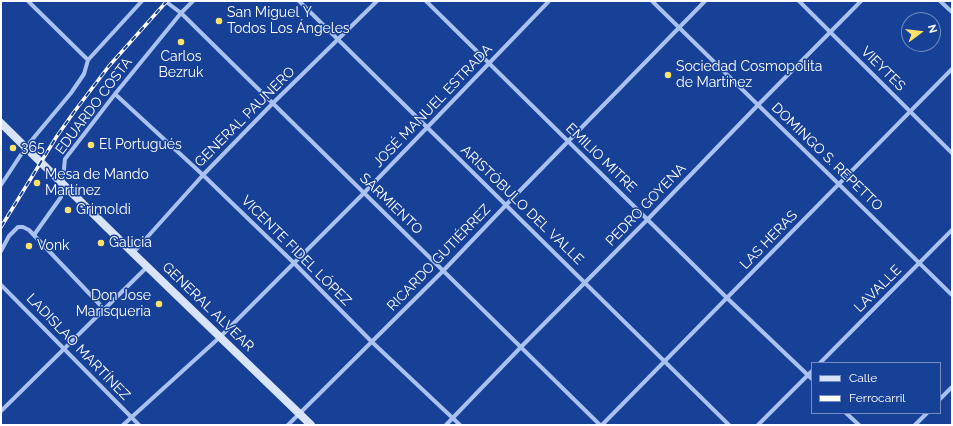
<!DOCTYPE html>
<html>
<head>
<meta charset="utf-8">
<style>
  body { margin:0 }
  #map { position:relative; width:953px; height:426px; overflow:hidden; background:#174097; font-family:Raleway,sans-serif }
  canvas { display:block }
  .frame { position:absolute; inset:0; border:2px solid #fff; pointer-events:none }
  .legend { position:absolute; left:811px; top:362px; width:130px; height:52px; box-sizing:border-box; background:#174097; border:1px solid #748cc1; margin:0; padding:5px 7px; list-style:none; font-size:12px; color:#fff }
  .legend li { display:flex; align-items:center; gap:8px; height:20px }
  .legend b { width:20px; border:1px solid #748cc1 }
  .north { position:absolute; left:901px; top:12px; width:40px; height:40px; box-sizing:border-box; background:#174097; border:1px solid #748cc1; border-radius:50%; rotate:75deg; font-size:11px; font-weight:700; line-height:16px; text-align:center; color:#fff }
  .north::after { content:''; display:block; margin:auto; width:14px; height:18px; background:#ffe469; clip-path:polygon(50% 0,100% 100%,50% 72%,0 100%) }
</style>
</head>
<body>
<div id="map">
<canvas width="953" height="426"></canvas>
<div class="frame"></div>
<ul class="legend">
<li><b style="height:5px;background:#d8e3fc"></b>Calle</li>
<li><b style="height:5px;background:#fff"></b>Ferrocarril</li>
</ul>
<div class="north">N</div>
</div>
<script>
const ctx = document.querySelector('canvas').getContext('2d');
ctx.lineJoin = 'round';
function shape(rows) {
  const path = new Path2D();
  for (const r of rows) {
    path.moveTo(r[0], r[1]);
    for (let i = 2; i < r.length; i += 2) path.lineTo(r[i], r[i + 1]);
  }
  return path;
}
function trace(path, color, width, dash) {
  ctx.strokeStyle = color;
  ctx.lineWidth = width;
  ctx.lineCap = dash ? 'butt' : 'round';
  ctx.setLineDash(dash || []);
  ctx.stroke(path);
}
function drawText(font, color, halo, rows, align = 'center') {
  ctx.font = font + ' Raleway,sans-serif';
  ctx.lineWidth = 3;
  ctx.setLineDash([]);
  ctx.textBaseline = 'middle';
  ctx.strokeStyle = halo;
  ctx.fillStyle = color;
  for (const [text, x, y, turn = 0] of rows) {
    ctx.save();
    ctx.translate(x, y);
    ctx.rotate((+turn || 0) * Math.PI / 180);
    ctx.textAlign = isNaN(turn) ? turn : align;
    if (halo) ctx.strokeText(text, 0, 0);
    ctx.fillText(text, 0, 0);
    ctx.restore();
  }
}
const street = shape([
  [28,1,88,60],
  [165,1,181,13,600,425],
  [299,1,729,425],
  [426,1,727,298,812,379],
  [652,1,952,295],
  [799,1,952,153],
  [940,1,952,12],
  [115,94,203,175,294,263,372,342,460,425],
  [1,185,26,147,71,93,84,74,88,60,142,1],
  [34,235,61,197,65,159,115,94,181,13,193,1],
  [1,251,9,236,18,227,23,227,29,230,104,309],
  [133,253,203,175,273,103,377,1],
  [1,285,139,425],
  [820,363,952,230],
  [940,399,952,387],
  [1,411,147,267],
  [846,413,859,425],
  [123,425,220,337,364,193,549,1],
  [288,425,443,271,506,205,705,1],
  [446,425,521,347,648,219,758,105,861,1],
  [602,425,952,69],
  [758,425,812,371],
  [915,425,927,413]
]);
const secondary = shape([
  [1,123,133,253,311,425]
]);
const rail = shape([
  [1,227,57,136,74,112,109,66,167,1]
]);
const markers = [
  [219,21,4,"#ffe469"],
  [181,42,4,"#ffe469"],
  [668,75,4,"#ffe469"],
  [91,145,4,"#ffe469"],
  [13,148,4,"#ffe469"],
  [37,183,4,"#ffe469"],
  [68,210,4,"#ffe469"],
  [101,243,4,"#ffe469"],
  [29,246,4,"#ffe469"],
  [159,304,4,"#ffe469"]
];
const poiNames = [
  ["San Miguel Y",227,13],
  ["Todos Los Ángeles",227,29],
  ["Carlos",181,57,"center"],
  ["Bezruk",181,73,"center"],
  ["Sociedad Cosmopolita",676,67],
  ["de Martinez",676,83],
  ["El Portugués",99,145],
  ["365",21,148],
  ["Mesa de Mando",45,175],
  ["Martínez",45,191],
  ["Grimoldi",76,210],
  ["Galicia",109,243],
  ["Vonk",37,246],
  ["Don Jose",151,296,"right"],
  ["Marisqueria",151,312,"right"]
];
const streetNames = [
  ["VIEYTES",883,69,45],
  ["EDUARDO COSTA",94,106,-53],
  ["JOSÉ MANUEL ESTRADA",433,106,-46],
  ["GENERAL PAUNERO",245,117,-45],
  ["DOMINGO S. REPETTO",827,157,44],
  ["EMILIO MITRE",601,158,44],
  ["SARMIENTO",391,204,44],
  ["ARISTÓBULO DEL VALLE",522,205,44],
  ["PEDRO GOYENA",646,205,-46],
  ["LAS HERAS",769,240,-46],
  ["VICENTE FIDEL LÓPEZ",296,251,45],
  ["RICARDO GUTIÉRREZ",439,258,-46],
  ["LAVALLE",878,289,-45],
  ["GENERAL ALVEAR",208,307,44],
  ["LADISLAO MARTÍNEZ",78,347,46]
];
trace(street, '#a9c2f1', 4);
trace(secondary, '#d8e3fc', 8);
trace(rail, '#fff', 3.5);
trace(rail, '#174097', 2, [6]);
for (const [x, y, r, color] of markers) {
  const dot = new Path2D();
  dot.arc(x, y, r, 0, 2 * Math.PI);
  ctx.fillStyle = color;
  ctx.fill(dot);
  trace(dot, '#174097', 1.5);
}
drawText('14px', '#fff', '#174097', poiNames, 'left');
drawText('14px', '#fff', '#174097', streetNames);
</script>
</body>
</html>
